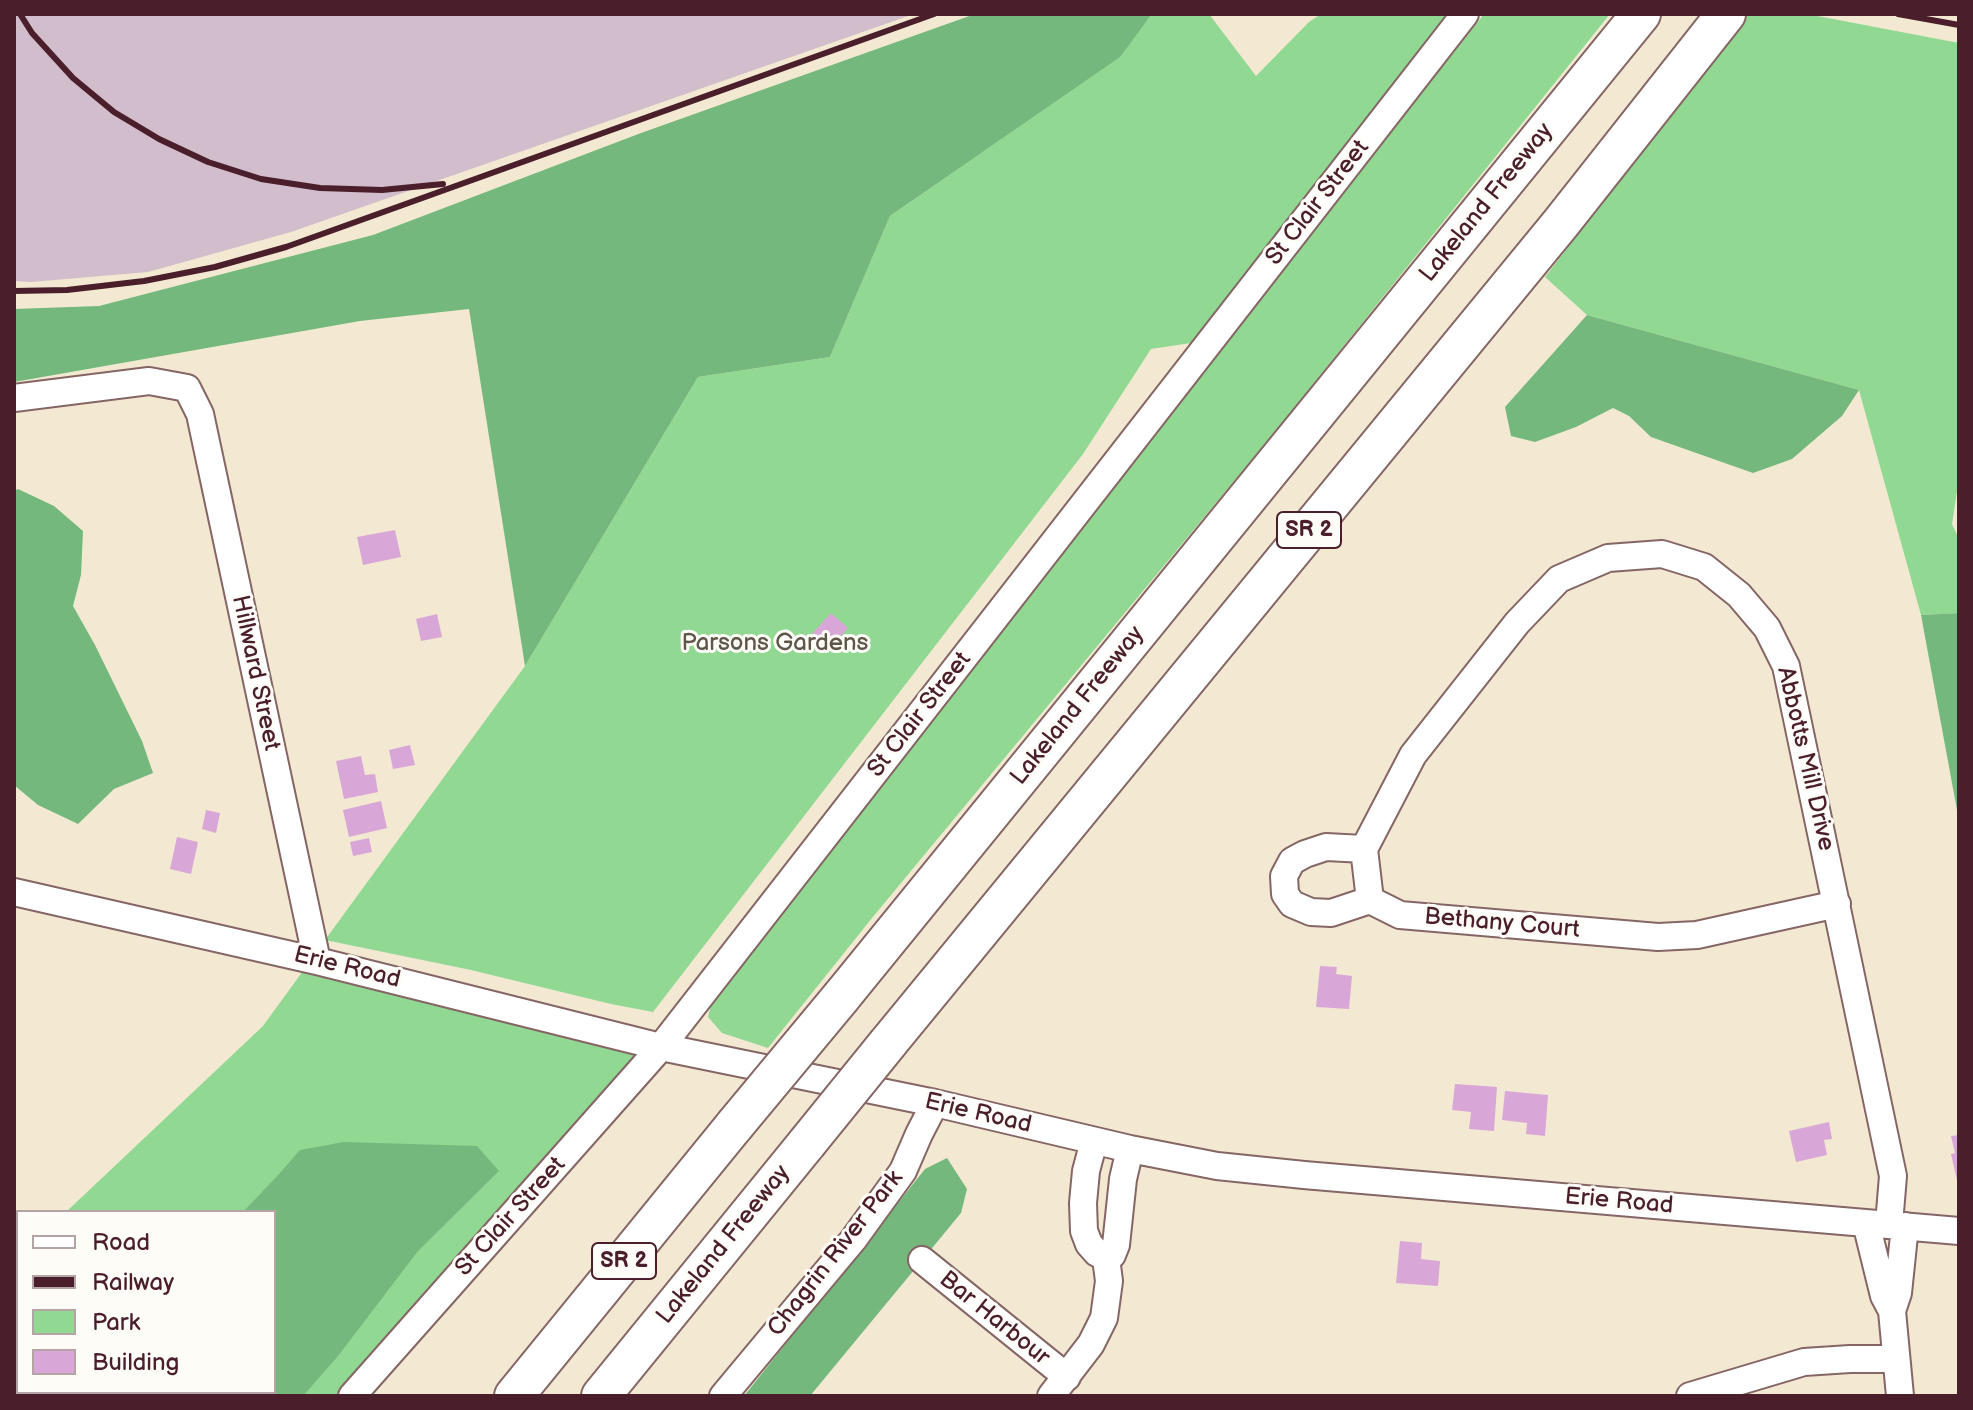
<!DOCTYPE html>
<html>
<head>
<meta charset="utf-8">
<style>
  body { margin:0 }
  #map { position:relative; width:1973px; height:1410px; overflow:hidden; background:#f3e9d2; font-family:"Balsamiq Sans",sans-serif }
  canvas { display:block }
  .frame { position:absolute; inset:0; border:16px solid #4a1f2b; pointer-events:none }
  .legend { position:absolute; left:16px; top:1210px; width:260px; height:184px; box-sizing:border-box; background:#fdfcf7; border:2px solid #b5a4a5; margin:0; padding:10px 14px; list-style:none; font-size:24px; color:#4a1f2b }
  .legend li { display:flex; align-items:center; gap:16px; height:40px }
  .legend b { width:40px; border:2px solid #b5a4a5 }
</style>
</head>
<body>
<div id="map">
<canvas width="1973" height="1410"></canvas>
<div class="frame"></div>
<ul class="legend">
<li><b style="height:10px;background:#fff"></b>Road</li>
<li><b style="height:10px;background:#4a1f2b"></b>Railway</li>
<li><b style="height:22px;background:#91d893"></b>Park</li>
<li><b style="height:22px;background:#d9a7d7"></b>Building</li>
</ul>
</div>
<script>
const ctx = document.querySelector('canvas').getContext('2d');
ctx.lineJoin = 'round';
function fillPath(path, color) {
  ctx.fillStyle = color;
  ctx.fill(path, 'evenodd');
}
function shape(rows) {
  const path = new Path2D();
  for (const r of rows) {
    path.moveTo(r[0], r[1]);
    for (let i = 2; i < r.length; i += 2) path.lineTo(r[i], r[i + 1]);
  }
  return path;
}
function trace(path, color, width, dash) {
  ctx.strokeStyle = color;
  ctx.lineWidth = width;
  ctx.lineCap = dash ? 'butt' : 'round';
  ctx.setLineDash(dash || []);
  ctx.stroke(path);
}
function drawText(font, color, halo, rows, align = 'center') {
  ctx.font = font + ' "Balsamiq Sans",sans-serif';
  ctx.lineWidth = 6;
  ctx.setLineDash([]);
  ctx.textBaseline = 'middle';
  ctx.strokeStyle = halo;
  ctx.fillStyle = color;
  for (const [text, x, y, turn = 0] of rows) {
    ctx.save();
    ctx.translate(x, y);
    ctx.rotate((+turn || 0) * Math.PI / 180);
    ctx.textAlign = isNaN(turn) ? turn : align;
    if (halo) ctx.strokeText(text, 0, 0);
    ctx.fillText(text, 0, 0);
    ctx.restore();
  }
}
const industrial = shape([
  [14,14,914,14,291,232,148,272,31,282,14,281]
]);
const green = shape([
  [1152,14,1209,14,1256,76,1309,22,1321,14,1449,14,1191,343,1151,349,1083,454,653,1012,611,1004,471,970,325,940,525,666,698,377,830,357,890,216,1119,57],
  [1484,14,1610,14,1273,434,872,918,768,1048,722,1033,708,1017,714,992,769,930,1146,441],
  [1747,14,1807,14,1959,43,1959,478,1952,524,1959,539,1959,613,1921,615,1859,390,1587,315,1545,277],
  [303,971,647,1053,527,1178,509,1202,478,1232,433,1292,341,1396,14,1396,14,1211,21,1212,18,1212,18,1392,274,1392,274,1212,66,1212,263,1026]
]);
const forest = shape([
  [975,14,1152,14,1120,57,890,216,830,357,698,377,525,666,469,309,360,321,14,382,14,309,99,306,373,235,641,133],
  [1587,315,1859,390,1842,416,1792,459,1753,473,1651,437,1629,416,1613,408,1576,427,1535,442,1511,436,1505,407],
  [18,489,54,506,83,531,81,575,73,606,95,645,142,741,153,773,114,789,78,824,38,805,14,785,14,491],
  [1959,613,1959,821,1921,615],
  [344,1142,477,1146,499,1171,418,1251,338,1356,303,1396,103,1396,108,1392,274,1392,274,1212,243,1212,280,1173,300,1150],
  [947,1158,967,1189,961,1213,810,1396,744,1396,925,1169]
]);
const building = shape([
  [395,530,401,557,363,565,357,537],
  [831,613,848,628,829,649,812,634],
  [437,614,442,637,421,641,416,619],
  [410,745,415,765,393,769,389,750],
  [361,756,365,775,375,774,378,792,344,799,336,761],
  [381,801,387,828,349,837,343,810],
  [206,810,220,813,216,833,202,829],
  [177,837,198,842,191,874,170,869],
  [369,838,372,852,353,856,350,842],
  [1320,966,1337,967,1336,974,1352,976,1349,1009,1316,1007],
  [1455,1084,1497,1087,1494,1131,1469,1129,1471,1112,1452,1110],
  [1505,1091,1548,1095,1545,1136,1526,1134,1527,1123,1502,1120],
  [1829,1122,1832,1139,1824,1140,1827,1155,1796,1162,1789,1131],
  [1959,1135,1959,1184,1958,1185,1951,1154,1955,1153,1951,1136],
  [1400,1241,1422,1243,1421,1259,1440,1261,1438,1286,1396,1283]
]);
const minor = shape([
  [14,398,149,381,187,388,200,414,317,961],
  [1364,849,1326,847,1305,854,1292,861,1284,876,1285,894,1292,904,1311,912,1331,913,1370,900,1400,915,1658,937,1697,935,1837,904],
  [14,892,317,961,661,1047,935,1103,1130,1149,1217,1166,1304,1175,1959,1231],
  [1370,900,1364,849,1413,755,1517,623,1559,579,1608,558,1662,554,1704,567,1739,595,1767,628,1786,666,1893,1176,1889,1224],
  [1094,1141,1086,1171,1083,1203,1084,1231,1089,1244,1097,1253,1106,1258],
  [1866,1223,1884,1296,1892,1311,1900,1396],
  [1106,1258,1112,1255,1116,1245,1123,1179,1130,1149],
  [922,1260,1067,1377],
  [1892,1311,1898,1293,1905,1226],
  [352,1396,661,1047,1465,14],
  [723,1396,853,1240,903,1171,919,1134,935,1103],
  [1051,1396,1091,1344,1104,1318,1109,1281,1106,1258],
  [1690,1396,1804,1362,1850,1359,1896,1359]
]);
const highway = shape([
  [842,996,1641,14],
  [888,1043,1561,223,1726,14],
  [514,1396,734,1126],
  [601,1396,807,1143]
]);
const rail = shape([
  [20,14,32,33,73,78,114,112,159,139,208,162,261,179,320,188,382,190,443,184],
  [1898,14,1959,25],
  [14,291,67,290,144,281,215,267,286,247,934,14]
]);
const highwayBridge = shape([
  [734,1126,842,996],
  [807,1143,888,1043]
]);
const shields = [
  [1309,530,64],
  [624,1261,64]
];
const shieldNames = [
  ["SR 2",1309,530],
  ["SR 2",624,1261]
];
const streetNames = [
  ["St Clair Street",1318,203,-52],
  ["Lakeland Freeway",1487,203,-51],
  ["Hillward Street",255,673,78],
  ["Lakeland Freeway",1078,706,-51],
  ["St Clair Street",920,715,-52],
  ["Abbotts Mill Drive",1805,759,77],
  ["Bethany Court",1502,924,5],
  ["Erie Road",347,968,14],
  ["Erie Road",978,1114,13],
  ["Erie Road",1619,1202,5],
  ["St Clair Street",511,1217,-48],
  ["Lakeland Freeway",724,1245,-51],
  ["Chagrin River Park",836,1254,-52],
  ["Bar Harbour",994,1319,39]
];
const parkNames = [
  ["Parsons Gardens",775,644]
];
fillPath(industrial, '#d1bdcb');
fillPath(green, '#91d893');
fillPath(forest, '#74b87d');
fillPath(building, '#d9a7d7');
trace(minor, '#856665', 30);
trace(highway, '#856665', 42);
trace(minor, '#fff', 26);
trace(highway, '#fff', 38);
trace(rail, '#4a1f2b', 6);
trace(highwayBridge, '#856665', 42, []);
trace(highwayBridge, '#fff', 38);
for (const [x, y, w] of shields) {
  const box = new Path2D();
  box.roundRect(x - w / 2, y - 18, w, 36, 6);
  ctx.fillStyle = '#fdfcf7';
  ctx.fill(box);
  trace(box, '#4a1f2b', 2);
}
drawText('bold 22px', '#4a1f2b', null, shieldNames);
drawText('24px', '#4a1f2b', '#fdfcf7', streetNames);
drawText('24px', '#5f564a', '#fdfcf7', parkNames);
</script>
</body>
</html>
